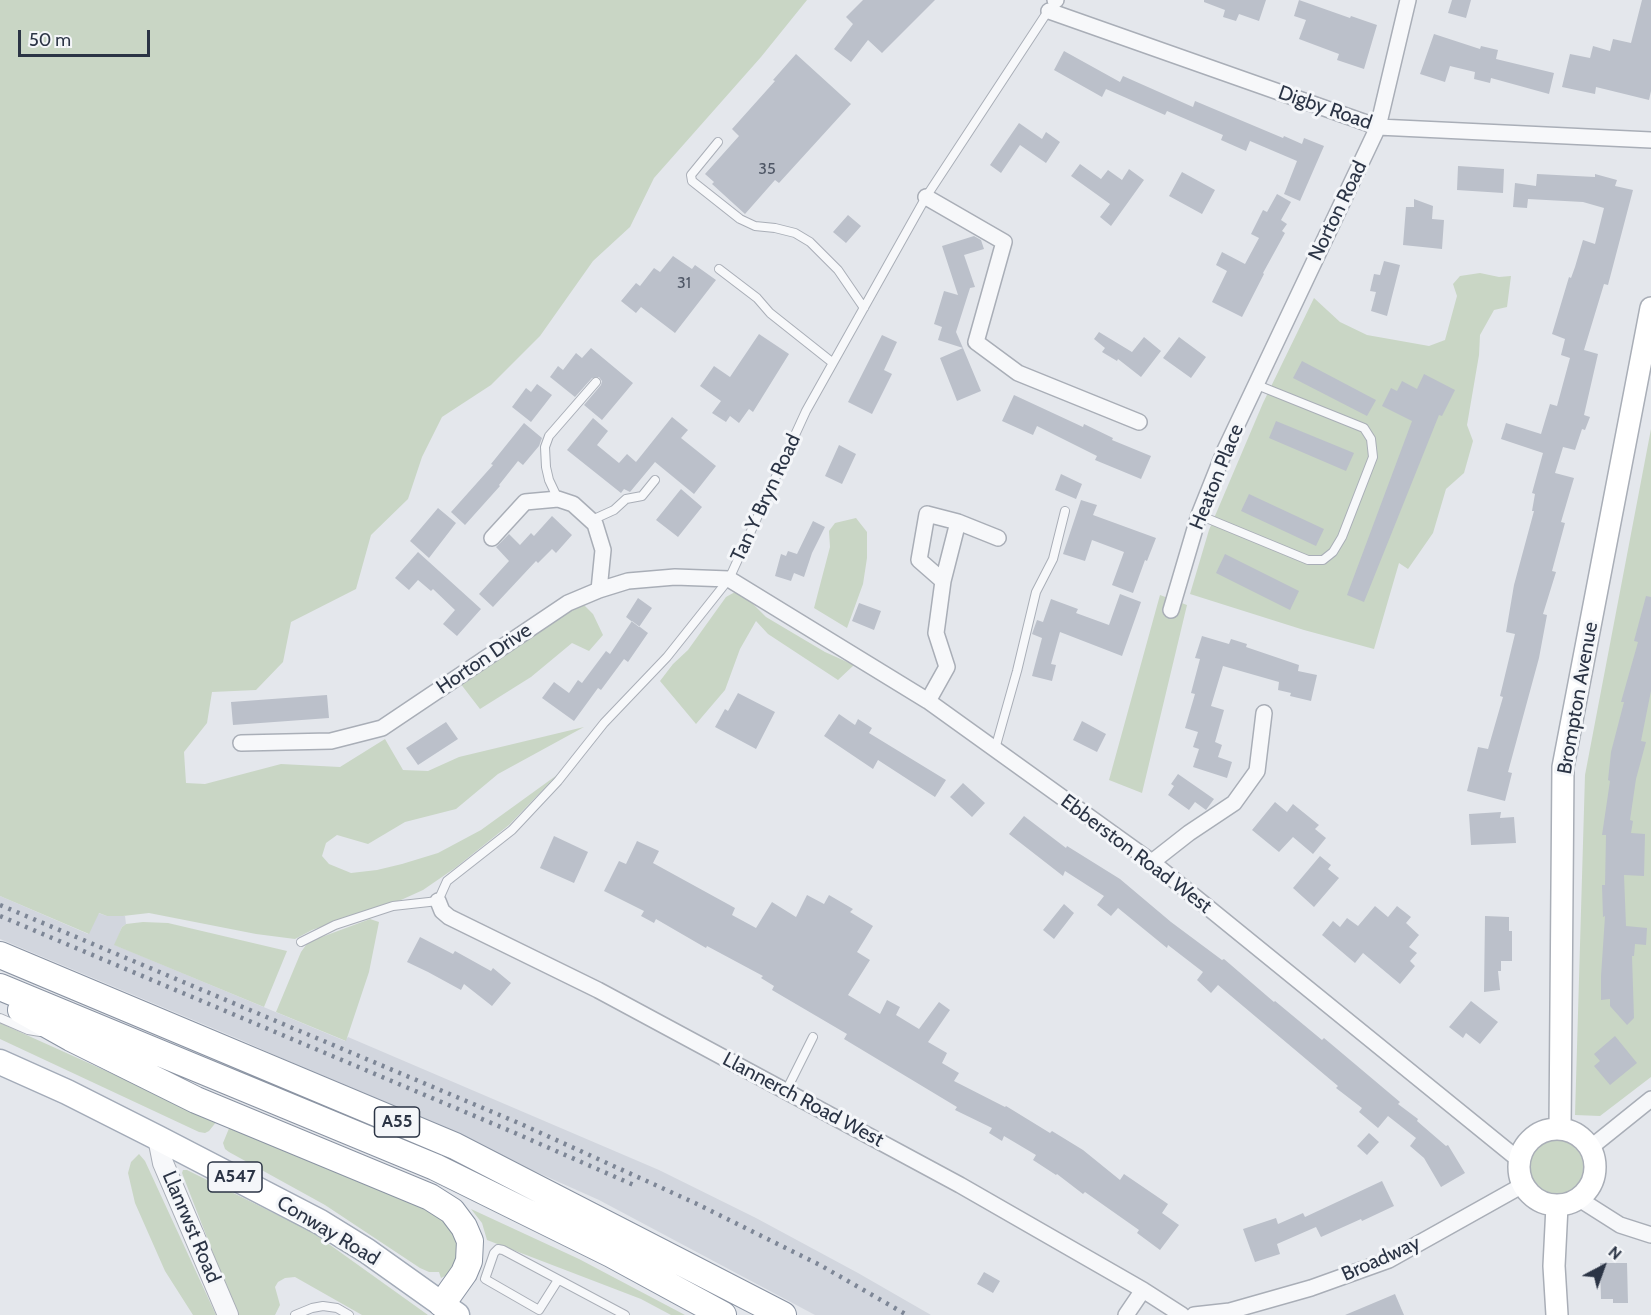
<!DOCTYPE html>
<html>
<head>
<meta charset="utf-8">
<style>
  body { margin:0 }
  #map { position:relative; width:1651px; height:1315px; overflow:hidden; background:#e4e7ec; font-family:Cabin,sans-serif }
  canvas { display:block }
  .north { position:absolute; left:1573px; top:1237px; width:60px; height:60px; -webkit-text-stroke:4px #f4f6f9; paint-order:stroke; rotate:41deg; font-size:16px; font-weight:700; line-height:24px; text-align:center; color:#2b3445 }
  .north::after { content:''; display:block; margin:auto; width:21px; height:27px; background:#2b3445; clip-path:polygon(50% 0,100% 100%,50% 72%,0 100%) }
  .scale { position:absolute; left:18px; top:30px; width:132px; height:27px; box-sizing:border-box; border:3px solid #2b3445; border-top:0; padding-left:8px; font-size:18px; line-height:21px; white-space:nowrap; color:#2b3445; -webkit-text-stroke:4px #f4f6f9; paint-order:stroke }
</style>
</head>
<body>
<div id="map">
<canvas width="1651" height="1315"></canvas>
<div class="north">N</div>
<div class="scale">50 m</div>
</div>
<script>
const ctx = document.querySelector('canvas').getContext('2d');
ctx.lineJoin = 'round';
function fillPath(path, color) {
  ctx.fillStyle = color;
  ctx.fill(path, 'evenodd');
}
function shape(rows) {
  const path = new Path2D();
  for (const r of rows) {
    if (r.length === 3) {
      path.moveTo(r[0] + r[2], r[1]);
      path.arc(r[0], r[1], r[2], 0, 2 * Math.PI);
      continue;
    }
    path.moveTo(r[0], r[1]);
    for (let i = 2; i < r.length; i += 2) path.lineTo(r[i], r[i + 1]);
  }
  return path;
}
function trace(path, color, width, dash) {
  ctx.strokeStyle = color;
  ctx.lineWidth = width;
  ctx.lineCap = dash ? 'butt' : 'round';
  ctx.setLineDash(dash || []);
  ctx.stroke(path);
}
function drawText(font, color, halo, rows, align = 'center') {
  ctx.font = font + ' Cabin,sans-serif';
  ctx.lineWidth = 6;
  ctx.setLineDash([]);
  ctx.textBaseline = 'middle';
  ctx.strokeStyle = halo;
  ctx.fillStyle = color;
  for (const [text, x, y, turn = 0] of rows) {
    ctx.save();
    ctx.translate(x, y);
    ctx.rotate((+turn || 0) * Math.PI / 180);
    ctx.textAlign = isNaN(turn) ? turn : align;
    if (halo) ctx.strokeText(text, 0, 0);
    ctx.fillText(text, 0, 0);
    ctx.restore();
  }
}
const built = shape([
  [0,896,88,934,98,913,107,916,125,916,126,924,122,927,115,945,345,1041,348,1037,659,1170,756,1218,858,1273,931,1315,815,1315,599,1200,241,1040,0,939]
]);
const green = shape([
  [0,0,807,0,761,57,654,178,630,227,593,261,540,336,491,385,442,417,422,457,408,499,371,535,356,589,291,622,283,662,256,690,212,692,207,723,184,752,186,783,205,784,281,764,340,767,385,739,403,770,428,771,459,757,584,727,498,774,456,809,405,822,368,844,337,835,326,843,322,856,329,864,351,873,377,870,402,864,438,853,481,830,557,775,509,825,455,868,423,890,401,900,312,930,295,939,256,934,149,913,123,916,107,916,99,913,89,934,0,896],
  [1480,273,1499,277,1511,276,1507,307,1494,310,1480,335,1479,355,1467,425,1473,441,1464,473,1446,489,1433,533,1408,569,1399,563,1374,649,1304,630,1190,594,1209,530,1263,403,1314,298,1340,322,1367,335,1429,346,1445,340,1457,296,1453,284,1460,276],
  [1651,429,1651,1077,1600,1116,1575,1115,1585,775],
  [856,518,867,532,867,558,863,584,847,628,814,608,830,547,829,531,835,523],
  [735,592,747,598,766,617,825,652,854,665,838,680,768,634,756,621,740,649,725,690,696,724,660,681,673,664,688,650,726,597],
  [1160,595,1187,605,1142,793,1109,780],
  [581,602,593,614,603,635,589,651,572,643,531,677,480,709,460,683],
  [370,919,379,922,369,972,346,1041,276,1012,301,952,306,945,311,941],
  [143,922,168,923,287,951,264,1007,114,945,122,927,126,924],
  [0,1023,217,1121,209,1131,205,1133,199,1132,0,1039],
  [230,1126,441,1215,458,1238,457,1263,447,1275,441,1278,439,1272,429,1272,420,1268,325,1205,229,1152,225,1149,223,1143],
  [1556,1168,28],
  [139,1154,145,1161,216,1315,193,1315,165,1271,135,1203,128,1173,131,1162],
  [183,1170,187,1170,312,1232,428,1315,362,1315,295,1277,285,1278,278,1282,275,1287,280,1305,275,1315,237,1315,182,1173],
  [471,1209,579,1259,685,1315,671,1315,641,1299,487,1240,482,1223]
]);
const building = shape([
  [863,0,935,0,882,53,868,40,851,62,834,49,853,24,846,17],
  [1204,0,1266,0,1259,21,1239,14,1236,21,1223,17,1225,10,1204,2],
  [1299,0,1350,18,1351,16,1377,25,1364,69,1337,60,1339,54,1299,39,1306,20,1294,16],
  [1452,0,1471,0,1466,18,1448,13],
  [1642,0,1651,0,1651,91,1649,100,1596,87,1595,94,1562,87,1570,54,1590,58,1593,46,1610,51,1613,39,1631,43],
  [1434,34,1480,49,1481,46,1498,50,1496,59,1554,73,1549,94,1491,78,1490,83,1474,79,1475,72,1450,66,1445,82,1420,74],
  [1064,51,1120,82,1123,76,1193,107,1195,101,1283,138,1284,136,1302,144,1304,138,1324,146,1300,201,1284,194,1297,161,1250,141,1246,151,1221,140,1223,135,1167,111,1165,115,1106,89,1102,97,1054,70],
  [796,54,851,104,779,183,775,180,745,214,712,184,714,182,705,174,739,136,732,129,775,81,773,80],
  [1019,123,1042,139,1046,132,1060,142,1046,163,1020,145,1001,173,990,165],
  [1080,164,1101,179,1108,170,1122,180,1129,169,1144,180,1111,226,1100,217,1110,204,1071,176],
  [1458,166,1504,169,1503,193,1457,190],
  [1182,172,1215,190,1202,214,1169,196],
  [1537,174,1595,177,1595,174,1617,180,1615,186,1633,190,1608,285,1604,284,1584,350,1598,354,1584,415,1590,417,1585,430,1582,429,1575,450,1563,447,1555,473,1574,478,1561,522,1565,523,1552,571,1556,572,1543,614,1547,615,1539,658,1508,772,1512,773,1505,801,1467,791,1478,747,1488,749,1503,697,1500,696,1515,634,1506,632,1514,585,1534,511,1532,511,1535,494,1532,493,1543,453,1501,439,1506,423,1541,434,1550,404,1557,406,1570,358,1561,355,1565,339,1552,334,1569,277,1571,278,1575,267,1583,240,1595,244,1604,208,1583,202,1528,199,1527,208,1513,207,1515,183,1536,186],
  [1277,194,1291,202,1281,220,1287,224,1282,231,1285,233,1263,273,1264,274,1242,317,1212,302,1227,271,1216,265,1222,252,1245,264,1259,238,1251,234,1263,210,1267,212],
  [1414,199,1433,206,1432,219,1444,220,1442,249,1403,245,1406,207,1414,207],
  [848,215,861,226,846,243,833,232],
  [974,236,981,240,984,249,964,255,975,287,970,288,956,332,963,348,938,340,942,327,934,324,944,291,958,295,942,246],
  [673,256,692,269,695,265,716,280,675,333,641,307,636,313,621,301,636,283,640,286,654,268,660,272],
  [1384,261,1400,265,1387,316,1371,311,1376,292,1370,291,1374,274,1380,275],
  [1099,332,1132,352,1144,337,1161,351,1141,377,1118,359,1117,361,1102,352,1105,348,1094,339],
  [759,334,789,354,753,412,749,409,739,423,730,416,726,422,712,413,721,401,700,386,714,366,730,377],
  [882,335,897,342,884,370,892,374,872,414,848,402],
  [1179,337,1206,357,1191,378,1163,358],
  [591,348,633,383,602,420,584,405,601,385,602,381,599,377,592,378,575,397,550,377,558,366,563,370,576,353,582,358],
  [963,348,981,391,957,401,940,358],
  [1302,361,1376,400,1367,416,1293,378],
  [1424,374,1455,390,1442,416,1439,415,1364,602,1347,595,1412,421,1382,406,1391,388,1397,391,1402,381,1417,389],
  [537,384,552,395,531,422,512,407,526,388,531,392],
  [1014,395,1083,427,1084,424,1113,438,1112,440,1151,456,1141,479,1095,460,1097,456,1037,426,1033,435,1002,421],
  [672,417,688,430,681,438,716,466,694,494,655,462,630,492,624,489,621,493,567,450,593,418,608,431,597,445,619,463,627,454,636,462],
  [1276,421,1354,453,1346,471,1269,438],
  [524,423,542,438,539,446,523,465,518,461,499,485,500,486,465,525,451,512,493,465,491,464],
  [839,445,856,454,842,484,825,476],
  [1061,474,1082,484,1076,499,1055,490],
  [681,489,702,507,678,537,656,520],
  [1249,494,1324,529,1316,546,1241,511],
  [1081,500,1097,505,1093,515,1156,538,1147,561,1145,560,1133,593,1112,585,1124,552,1092,540,1085,561,1063,554],
  [438,508,456,523,429,558,410,541],
  [552,516,572,535,556,553,552,549,538,563,536,561,493,607,479,594,509,561,496,547,509,534,520,545,531,533,534,536],
  [813,521,825,527,812,553,804,577,794,573,791,581,775,576,781,554,786,556,788,551,797,554],
  [418,552,481,609,457,636,443,624,455,610,433,589,431,591,418,580,409,590,395,578],
  [1225,554,1299,591,1290,610,1216,573],
  [1120,594,1141,602,1122,656,1060,632,1051,664,1056,665,1052,681,1032,676,1042,638,1032,634,1037,620,1043,622,1051,599,1078,609,1076,613,1109,625],
  [1646,596,1651,597,1651,691,1641,741,1646,742,1636,779,1630,820,1633,821,1631,833,1645,834,1644,876,1624,875,1626,926,1647,928,1646,945,1635,944,1634,956,1632,956,1634,1018,1627,1025,1610,1006,1610,999,1601,1000,1601,976,1605,916,1603,917,1602,885,1605,885,1606,835,1602,835,1610,781,1608,780,1611,752,1624,702,1621,702,1638,642,1634,641],
  [638,598,652,608,639,627,626,617],
  [859,603,881,611,874,630,852,621],
  [632,621,648,633,628,662,624,659,601,690,598,688,574,721,542,698,554,682,569,693,578,680,582,683,606,651,610,654],
  [1202,636,1229,644,1231,639,1247,644,1246,647,1299,665,1298,671,1317,675,1311,701,1290,696,1291,693,1278,690,1279,682,1223,666,1211,706,1224,710,1215,742,1222,745,1218,757,1232,762,1227,778,1193,767,1199,749,1193,747,1198,732,1185,728,1195,694,1191,693,1200,659,1195,658],
  [738,693,775,712,756,749,715,727,725,709,728,711],
  [327,695,329,718,233,725,231,702],
  [839,714,855,725,858,719,872,728,869,733,946,780,935,797,878,760,873,769,824,736],
  [1082,721,1106,734,1097,752,1073,740],
  [446,722,458,739,418,765,406,748],
  [1178,774,1214,799,1206,810,1195,802,1189,810,1168,795,1174,786,1171,784],
  [963,783,985,803,972,817,950,797],
  [1275,802,1287,812,1293,804,1319,825,1315,829,1326,838,1313,854,1293,837,1279,852,1252,830],
  [1501,812,1500,818,1514,817,1516,843,1471,845,1469,814],
  [1024,816,1066,848,1067,846,1120,879,1171,922,1222,960,1224,959,1274,1002,1275,1001,1322,1040,1324,1038,1400,1102,1398,1104,1418,1119,1417,1121,1446,1146,1448,1145,1465,1173,1441,1187,1424,1158,1410,1146,1416,1138,1388,1116,1378,1128,1359,1112,1362,1108,1336,1088,1338,1086,1218,985,1211,993,1197,980,1203,972,1168,945,1167,948,1118,908,1111,916,1097,905,1104,896,1065,871,1063,876,1009,834],
  [554,836,588,852,574,883,540,868],
  [637,841,659,851,653,863,735,908,732,915,756,928,772,902,796,917,807,895,824,904,829,895,853,909,850,912,873,926,857,952,870,960,848,995,880,1014,887,1000,900,1007,896,1015,919,1029,939,1002,950,1010,928,1042,947,1053,942,1063,959,1073,954,1081,1005,1107,1006,1106,1050,1133,1052,1131,1083,1150,1120,1180,1124,1174,1168,1204,1162,1213,1179,1225,1160,1250,1137,1233,1139,1230,1085,1192,1083,1194,1057,1174,1056,1175,1033,1160,1036,1155,1004,1136,1002,1141,989,1133,992,1128,955,1110,957,1107,844,1039,847,1034,772,990,774,986,761,978,763,976,707,946,706,948,656,919,654,923,641,916,644,911,604,891,619,861,626,864],
  [1320,856,1331,865,1328,869,1339,878,1314,907,1293,888],
  [1064,904,1074,913,1054,939,1043,930],
  [1375,906,1388,917,1397,906,1411,917,1406,923,1419,935,1409,947,1417,953,1410,961,1415,966,1400,984,1363,953,1355,963,1322,935,1333,921,1340,927,1347,918,1358,926],
  [1485,916,1509,917,1509,931,1512,931,1512,961,1501,961,1501,971,1498,971,1500,990,1484,992],
  [420,937,453,954,455,951,491,971,493,968,511,983,492,1006,464,984,461,990,428,972,407,962],
  [1471,1001,1498,1022,1480,1044,1466,1033,1463,1038,1449,1027],
  [1615,1036,1637,1063,1610,1085,1594,1066,1600,1061,1594,1054],
  [1369,1133,1379,1142,1367,1155,1357,1146],
  [1382,1181,1394,1206,1362,1221,1361,1219,1321,1237,1316,1227,1277,1244,1280,1254,1255,1262,1243,1229,1276,1218,1278,1224,1303,1213,1305,1217],
  [1600,1263,1627,1263,1628,1303,1613,1303,1613,1299,1601,1299],
  [984,1272,1000,1281,993,1293,977,1284],
  [1395,1294,1404,1315,1345,1315]
]);
const service = shape([
  [718,142,691,175,692,181,740,219,755,226,775,228,795,233,810,242,838,270,864,308],
  [719,269,757,298,770,313,833,363],
  [558,499,549,480,546,467,545,447,549,436,596,382],
  [1199,515,1308,560,1323,560,1333,552,1342,537,1373,457,1371,439,1364,428,1257,385],
  [592,520,614,510,626,499,642,496,655,480],
  [995,749,1017,671,1036,592,1053,559,1065,511],
  [301,942,335,925,393,906,438,901,447,881,512,830,558,781,604,723,667,657,729,579,806,411,926,197,1050,8],
  [0,1018,28,1030,40,1032],
  [786,1091,813,1037],
  [558,1280,539,1310,485,1279,494,1253,498,1249,503,1250,625,1315],
  [295,1315,312,1308,323,1306,337,1308,349,1315]
]);
const minor = shape([
  [1055,0,1056,0],
  [1049,11,1378,127,1651,140],
  [926,197,1004,242,976,342,1018,373,1139,422],
  [958,522,943,581,919,560,927,514,958,522,998,538],
  [492,538,525,502,558,499,573,504,595,524,603,550,599,590],
  [1171,610,1199,515,1225,450,1378,127,1408,0],
  [928,701,947,667,936,633,943,581],
  [241,743,331,741,382,728,568,603,599,590,628,581,675,577,729,579,928,701,1152,862,1519,1160],
  [1152,862,1189,833,1234,803,1257,771,1264,713],
  [438,901,442,911,449,917,598,990,960,1185,1143,1290,1182,1315],
  [1590,1148,1651,1099],
  [1579,1199,1620,1225,1651,1235],
  [1126,1315,1143,1290],
  [1194,1315,1230,1311,1311,1288,1389,1260,1523,1185]
]);
const tertiary = shape([
  [158,1138,163,1163,228,1315]
]);
const secondary = shape([
  [1557,1167,38],
  [1560,1129,1563,767,1651,308],
  [1557,1315,1554,1266,1557,1206]
]);
const primary = shape([
  [0,1062,67,1092,158,1138,320,1222,367,1251,457,1315]
]);
const trunk = shape([
  [0,955,455,1146,783,1315],
  [0,987,435,1167,611,1254,723,1315],
  [21,1010,71,1038,196,1100,430,1197,452,1211,464,1227,470,1241,469,1261,464,1273,442,1304]
]);
const rail = shape([
  [0,905,521,1124,695,1203,820,1265,907,1315],
  [0,916,515,1133,636,1186]
]);
const numberNames = [
  ["35",767,169],
  ["31",684,283]
];
const shields = [
  [397,1122,45],
  [235,1177,54]
];
const shieldNames = [
  ["A55",397,1122],
  ["A547",235,1177]
];
const streetNames = [
  ["Digby Road",1325,108,19],
  ["Norton Road",1338,211,-64],
  ["Heaton Place",1217,477,-68],
  ["Tan Y Bryn Road",766,498,-65],
  ["Horton Drive",484,659,-34],
  ["Brompton Avenue",1578,698,-80],
  ["Ebberston Road West",1136,854,37],
  ["Llannerch Road West",803,1100,28],
  ["Llanrwst Road",191,1227,67],
  ["Conway Road",328,1231,31],
  ["Broadway",1381,1259,-24]
];
fillPath(built, '#d2d6de');
fillPath(green, '#c9d6c5');
fillPath(building, '#bbc0ca');
trace(service, '#a9aeb7', 10);
trace(minor, '#a9aeb7', 18);
trace(tertiary, '#a9aeb7', 22);
trace(secondary, '#a9aeb7', 24);
trace(primary, '#a3abb8', 27);
trace(trunk, '#8b94a3', 28);
trace(service, '#f7f8fa', 8);
trace(minor, '#f7f8fa', 15);
trace(tertiary, '#f7f8fa', 20);
trace(secondary, '#fff', 21);
trace(primary, '#fff', 24);
trace(trunk, '#fff', 26);
trace(rail, '#7d8696', 4.5, [3, 6]);
drawText('16px', '#4f5766', null, numberNames);
for (const [x, y, w] of shields) {
  const box = new Path2D();
  box.roundRect(x - w / 2, y - 15, w, 30, 4.5);
  ctx.fillStyle = '#f4f6f9';
  ctx.fill(box);
  trace(box, '#2b3445', 1.5);
}
drawText('bold 18px', '#2b3445', null, shieldNames);
drawText('20px', '#2b3445', '#f4f6f9', streetNames);
</script>
</body>
</html>
